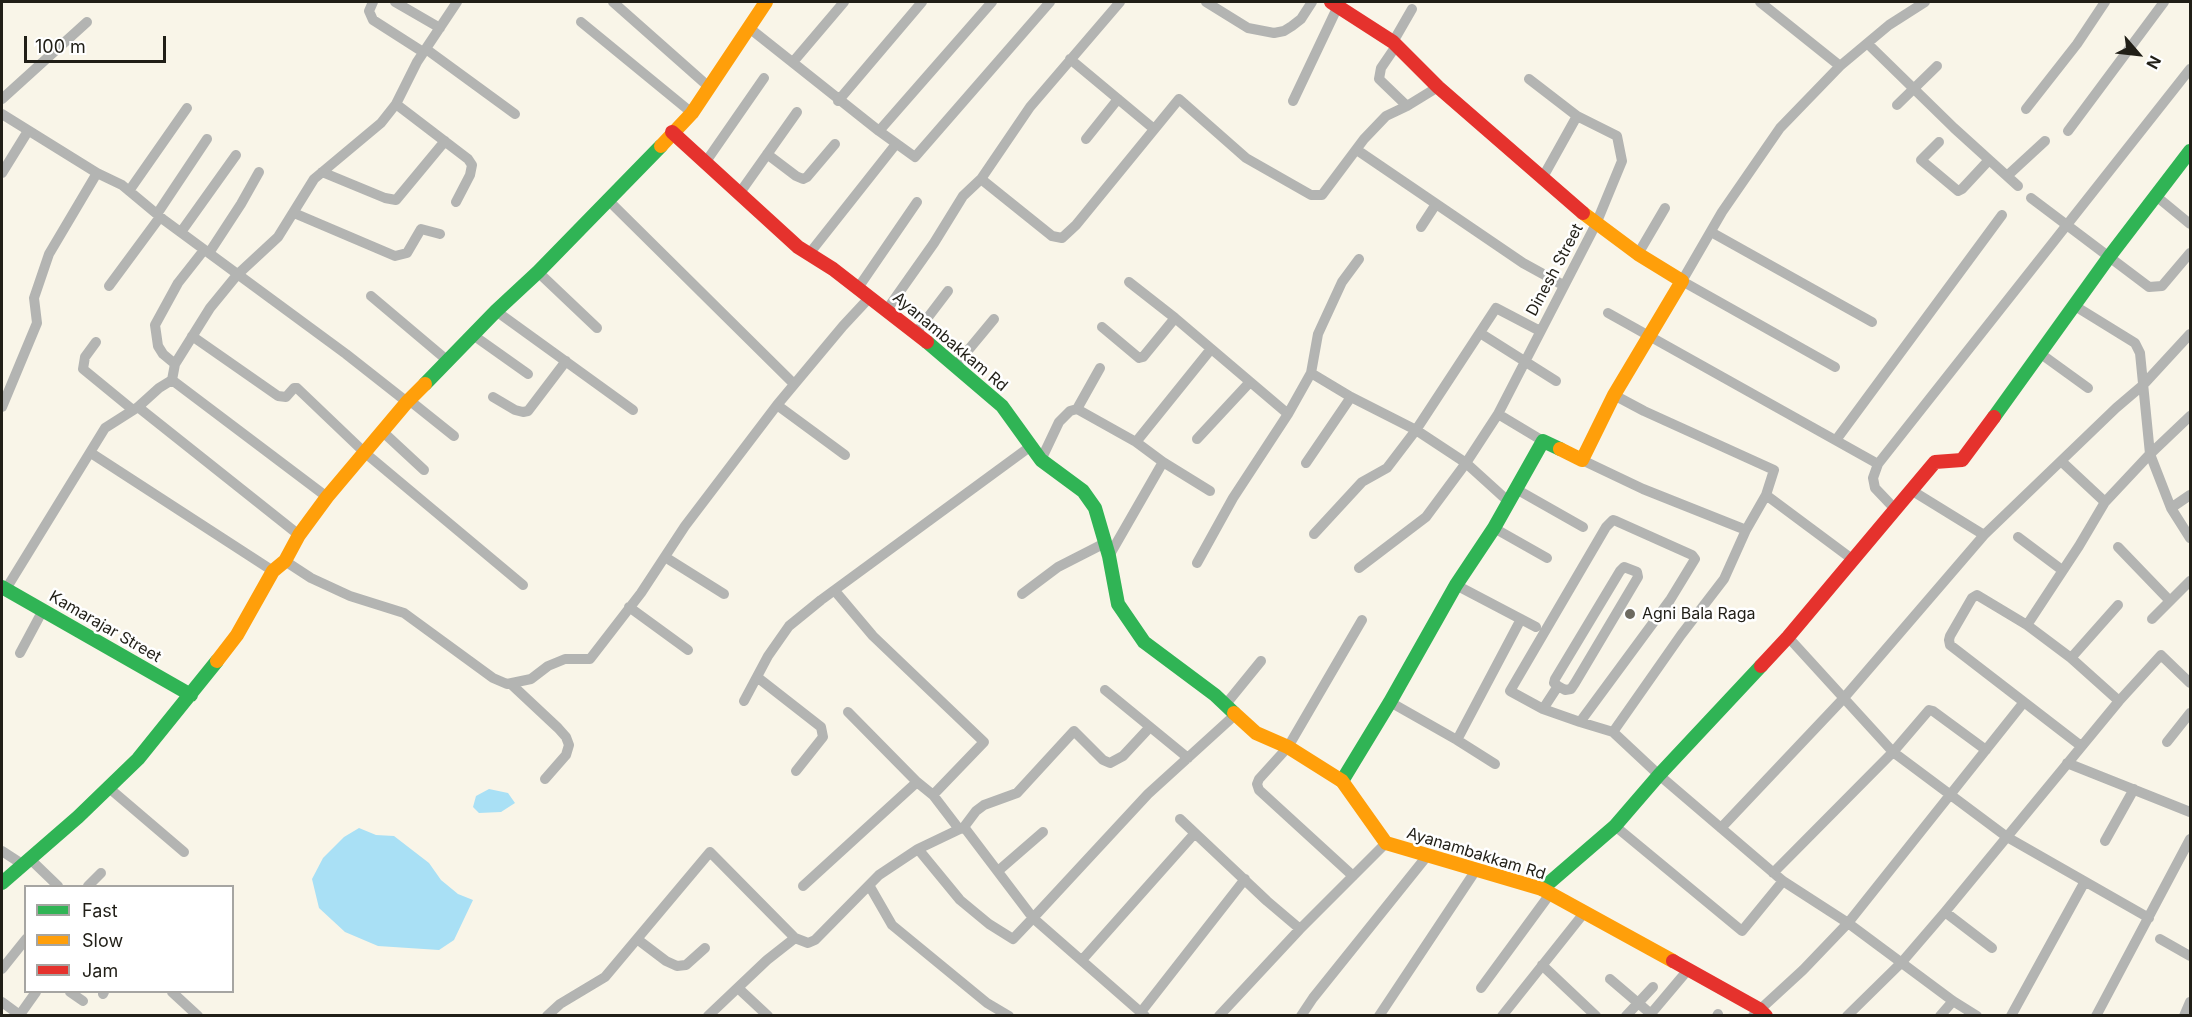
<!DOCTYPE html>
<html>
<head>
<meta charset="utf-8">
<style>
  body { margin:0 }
  #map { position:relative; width:2192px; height:1017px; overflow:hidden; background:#f9f5e8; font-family:Inter,sans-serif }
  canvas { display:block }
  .frame { position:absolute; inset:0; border:3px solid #211f17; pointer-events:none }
  .legend { position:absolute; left:24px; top:885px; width:210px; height:108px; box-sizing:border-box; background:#fff; border:2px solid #a6a5a2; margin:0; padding:8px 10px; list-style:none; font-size:18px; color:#211f17 }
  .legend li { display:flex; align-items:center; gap:12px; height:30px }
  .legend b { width:30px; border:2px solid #a6a5a2 }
  .north { position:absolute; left:2108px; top:24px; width:60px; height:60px; -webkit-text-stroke:4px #fff; paint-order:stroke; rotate:118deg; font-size:16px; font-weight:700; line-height:24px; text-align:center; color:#211f17 }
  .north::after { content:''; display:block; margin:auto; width:21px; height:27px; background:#211f17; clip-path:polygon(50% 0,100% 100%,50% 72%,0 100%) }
  .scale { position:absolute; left:24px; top:36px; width:142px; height:27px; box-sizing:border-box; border:3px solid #211f17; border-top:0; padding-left:8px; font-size:18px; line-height:21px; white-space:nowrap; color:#211f17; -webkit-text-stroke:4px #fff; paint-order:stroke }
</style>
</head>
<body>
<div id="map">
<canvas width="2192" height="1017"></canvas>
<div class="frame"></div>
<ul class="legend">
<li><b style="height:8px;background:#30b455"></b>Fast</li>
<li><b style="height:8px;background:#ff9f0a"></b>Slow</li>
<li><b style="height:8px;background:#e5322d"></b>Jam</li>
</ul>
<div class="north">N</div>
<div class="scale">100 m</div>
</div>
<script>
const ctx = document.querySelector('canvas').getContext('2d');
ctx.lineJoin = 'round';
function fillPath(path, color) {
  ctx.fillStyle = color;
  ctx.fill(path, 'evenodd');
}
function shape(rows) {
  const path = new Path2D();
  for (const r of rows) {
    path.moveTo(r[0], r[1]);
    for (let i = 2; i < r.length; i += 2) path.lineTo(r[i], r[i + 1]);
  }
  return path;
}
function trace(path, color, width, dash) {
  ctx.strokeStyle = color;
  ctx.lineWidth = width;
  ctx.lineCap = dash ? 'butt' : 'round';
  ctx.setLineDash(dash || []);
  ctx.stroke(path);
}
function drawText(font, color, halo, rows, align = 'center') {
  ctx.font = font + ' Inter,sans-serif';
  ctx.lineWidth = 5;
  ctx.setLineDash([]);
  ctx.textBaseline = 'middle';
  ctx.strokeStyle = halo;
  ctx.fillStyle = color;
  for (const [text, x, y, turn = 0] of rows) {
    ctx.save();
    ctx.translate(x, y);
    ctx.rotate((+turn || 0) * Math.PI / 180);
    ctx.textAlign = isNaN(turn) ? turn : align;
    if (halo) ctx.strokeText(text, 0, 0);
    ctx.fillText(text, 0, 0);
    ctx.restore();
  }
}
const water = shape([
  [489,789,508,793,515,803,501,812,479,813,473,807,476,796],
  [359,828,376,835,394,836,429,863,441,880,458,894,473,900,454,940,439,950,378,946,345,932,319,908,312,879,323,858,344,837]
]);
const street = shape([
  [373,2,369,11,373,20,423,52],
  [395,2,440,28],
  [613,2,709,87],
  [1206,2,1248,28,1274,33,1284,31,1292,26,1301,19,1312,2],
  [1760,2,1840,66],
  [581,22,692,113],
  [748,27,879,131,992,2],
  [1393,42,1412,9],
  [1868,44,1954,128,2018,186],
  [1396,46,1381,68,1379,79,1407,106],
  [426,49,515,114],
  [1070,59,1154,129],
  [793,62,844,2],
  [2,99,87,22],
  [838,101,922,2],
  [1293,101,1339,4],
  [396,104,468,159,472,165,470,175,456,202],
  [1897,105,1937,66],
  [2026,109,2077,44,2105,2],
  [2,114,97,173,122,185,164,220,346,354,407,402],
  [879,131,915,157,1050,2],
  [2068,131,2164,2],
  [1086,139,1118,99],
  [1939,142,1921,160,1958,191,1962,189,1989,160],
  [1357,150,1523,263,1563,285],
  [767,154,796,176,803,179,807,177,835,144],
  [705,163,764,78],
  [322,172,385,198,396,200,445,141],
  [2,173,28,131],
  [2007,176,2045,141],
  [1543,177,1577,116],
  [981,179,1030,107,1120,2],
  [129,191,187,108],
  [739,194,797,112],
  [2156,196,2190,224],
  [2031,198,2149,287,2162,286,2190,253],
  [607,199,794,384],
  [294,213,395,256,407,253,421,229,440,234],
  [157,214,207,139],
  [1421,227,1436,204],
  [181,232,236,155],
  [1711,232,1872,322],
  [209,253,241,204,259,172],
  [809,254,896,144],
  [1638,254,1665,208],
  [538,272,597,328],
  [1129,282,1175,318],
  [109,286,160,217],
  [858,288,917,202],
  [371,296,448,361],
  [2075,306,2135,343,2140,353,2150,454,2171,508,2190,538],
  [496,311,633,410],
  [886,311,934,243,963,196,981,179,1052,236,1062,238,1076,225,1179,99,1246,158,1311,195,1322,195,1364,139,1386,116,1407,106,1438,87],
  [1608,313,1878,464,1873,478,1875,488,1895,509],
  [1102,327,1139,358,1143,357,1175,318,1288,414],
  [916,333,948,291],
  [1480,333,1556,381],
  [473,335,528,374],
  [192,336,278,396,286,397,294,388,297,388,364,452,523,585],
  [96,342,85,357,83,369,133,410],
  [2041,354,2088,388],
  [175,364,163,354,158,346,155,325,178,283,204,250],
  [955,366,994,319],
  [1835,367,1682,281,1722,212,1780,128,1840,66,1889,25,1925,2],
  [1311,373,1351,397,1416,430,1466,463,1509,502],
  [172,380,327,497],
  [1614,395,1644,411,1774,470,1766,495,1852,559],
  [493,397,515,410,523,412,528,411,566,361],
  [409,400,454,436],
  [777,405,845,455],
  [2,407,37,323,34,298,49,254,97,173],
  [138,407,299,535],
  [1077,409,1100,368],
  [1498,414,1543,441],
  [383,432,424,470],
  [1197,439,1250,382],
  [1836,440,2002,215],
  [91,453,273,571],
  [1041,460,1059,422,1070,411,1077,409,1136,442],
  [1582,460,1643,489,1746,530,1766,495],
  [2061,461,2105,502],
  [1306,463,1351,397],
  [1878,464,2190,69],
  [1516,489,1583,527],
  [1911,490,1984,535],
  [1210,491,1163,462,1136,442,1211,349],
  [2171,508,2190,495],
  [1494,528,1547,558],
  [1314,534,1362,482,1387,468,1416,430,1496,308,1540,331],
  [2018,537,2062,570],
  [2118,547,2170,601],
  [1109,556,1163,462],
  [665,557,724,594],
  [285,561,311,578,350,596,404,613,493,678,507,684,531,679,548,666,565,659,590,659,641,593,685,526,777,405,843,326,870,297],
  [1197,563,1233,498,1288,414,1311,373,1318,334,1342,282,1359,259],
  [1359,568,1426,517,1466,463,1498,414,1596,224,1622,161,1617,136,1577,116,1529,79],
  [1456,585,1536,627],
  [6,589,105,428,138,407,159,388,172,380,175,364,210,308,237,275,278,237,314,179,381,123,396,104,417,62,457,2],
  [835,591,873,636,984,742,933,795],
  [1022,594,1058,567,1105,543],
  [629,607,688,650],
  [2152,619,2190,581],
  [2027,625,1977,595,1972,598,1950,636,1949,640,1950,645,2081,746],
  [1788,637,1893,752,2007,837,2149,918],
  [20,653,43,610],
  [2071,658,2118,605],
  [757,677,821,727,823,737,796,771],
  [511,684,558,728,566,737,569,745,566,755,545,779],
  [1105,690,1188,758],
  [744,701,768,656,789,626,821,600,1031,446],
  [2119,701,2071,658,2027,625,2079,546,2105,502,2150,454,2190,416],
  [1390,702,1457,740,1521,619],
  [1226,704,1261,661],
  [1543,709,1558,686,1565,690,1571,689,1575,683,1638,577,1637,572,1624,567,1620,571,1555,679,1554,683,1558,686],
  [848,712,917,782],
  [1580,722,1670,600,1695,559,1692,555,1616,521,1613,520,1606,527,1510,691,1543,709,1580,722,1613,732,1659,775,1783,881,1848,923,1953,1001,1977,1016],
  [1613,732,1681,635,1724,579,1746,530],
  [1457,740,1495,764],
  [2167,742,2190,713],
  [2067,763,2190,812],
  [109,788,184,852],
  [1180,819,1267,901,1300,929],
  [1615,826,1742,931,1783,881],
  [964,827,976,811,984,805,1017,793,1074,731,1103,760,1110,763,1123,756,1150,727],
  [1721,828,1843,699,1984,535,2116,408,2143,385,2190,334],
  [2105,841,2134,789],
  [918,849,960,900,989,924,1013,939,1033,918,1145,1016],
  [2,851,22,864],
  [29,858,58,886],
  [998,871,1043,832],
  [1773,873,1893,752,1929,710,1933,711,1986,750],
  [1353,876,1259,790,1257,784,1259,779,1288,747,1362,620],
  [869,885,892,925,987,1003,1009,1016],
  [88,886,101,873],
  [803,886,917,782,933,795,959,829],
  [1945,912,1992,948],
  [637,939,666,961,677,966,686,965,705,948],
  [2160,939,2190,956],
  [1082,960,1195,833],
  [1542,965,1596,1016],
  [2,969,26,939],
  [1610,979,1651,1014],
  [738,988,768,1016],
  [1481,988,1550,894],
  [70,992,83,1001],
  [172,992,198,1016],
  [103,994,104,992],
  [2,1002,21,1016],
  [1141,1012,1245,879],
  [19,1016,36,992],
  [547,1016,560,1004,605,977,710,852,795,938,808,943,815,940,879,875,918,849,964,827,1033,918,1148,794,1236,714],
  [708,1016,767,960,795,938],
  [1219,1016,1300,929,1386,843],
  [1301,1016,1313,998,1427,856],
  [1379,1016,1476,870],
  [1502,1016,1584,913],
  [1626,1016,1653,987],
  [1649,1016,1687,971],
  [1717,1016,1718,1014],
  [1753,1016,1803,970,1848,923,2024,702],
  [1847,1016,1902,962,1945,912,2119,701,2161,655,2190,683],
  [1940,1016,1953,1001],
  [2011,1016,2084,883],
  [2096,1016,2190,839],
  [2184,1016,2190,1002]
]);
const fast = shape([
  [927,342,1002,406,1041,460,1083,491,1095,508,1109,556,1118,604,1144,642,1215,695,1234,713],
  [425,384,496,311,538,272,661,146],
  [1994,417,2109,257,2190,151],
  [2,587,191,695],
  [1342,781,1390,702,1456,585,1494,528,1543,441,1560,449],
  [2,883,78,817,138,759,217,661],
  [1542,889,1615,826,1659,775,1761,666]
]);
const slow = shape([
  [661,146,692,113,766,2],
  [1560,449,1582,460,1614,395,1682,281,1638,254,1583,213],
  [217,661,237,635,273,571,285,561,299,535,327,497,407,402,425,384],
  [1234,713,1256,733,1288,747,1342,781,1386,843,1542,889,1673,961]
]);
const jam = shape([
  [1331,2,1393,42,1438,87,1583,213],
  [672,132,798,247,833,269,927,342],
  [1761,666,1788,637,1935,462,1962,460,1994,417],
  [1673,961,1759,1009,1766,1016]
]);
const markers = [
  [1630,614,6,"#6d6a60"]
];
const streetNames = [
  ["Dinesh Street",1555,270,-62],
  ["Ayanambakkam Rd",950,342,40],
  ["Kamarajar Street",105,627,30],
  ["Ayanambakkam Rd",1476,854,17]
];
const poiNames = [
  ["Agni Bala Raga",1642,614]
];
fillPath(water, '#a9e0f5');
trace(street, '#b3b4b2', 10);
trace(fast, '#30b455', 14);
trace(slow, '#ff9f0a', 14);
trace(jam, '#e5322d', 14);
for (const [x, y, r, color] of markers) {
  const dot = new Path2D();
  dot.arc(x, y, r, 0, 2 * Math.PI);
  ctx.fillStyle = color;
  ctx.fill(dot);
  trace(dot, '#fff', 2);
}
drawText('16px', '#211f17', '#fff', streetNames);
drawText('16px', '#211f17', '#fff', poiNames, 'left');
</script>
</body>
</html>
